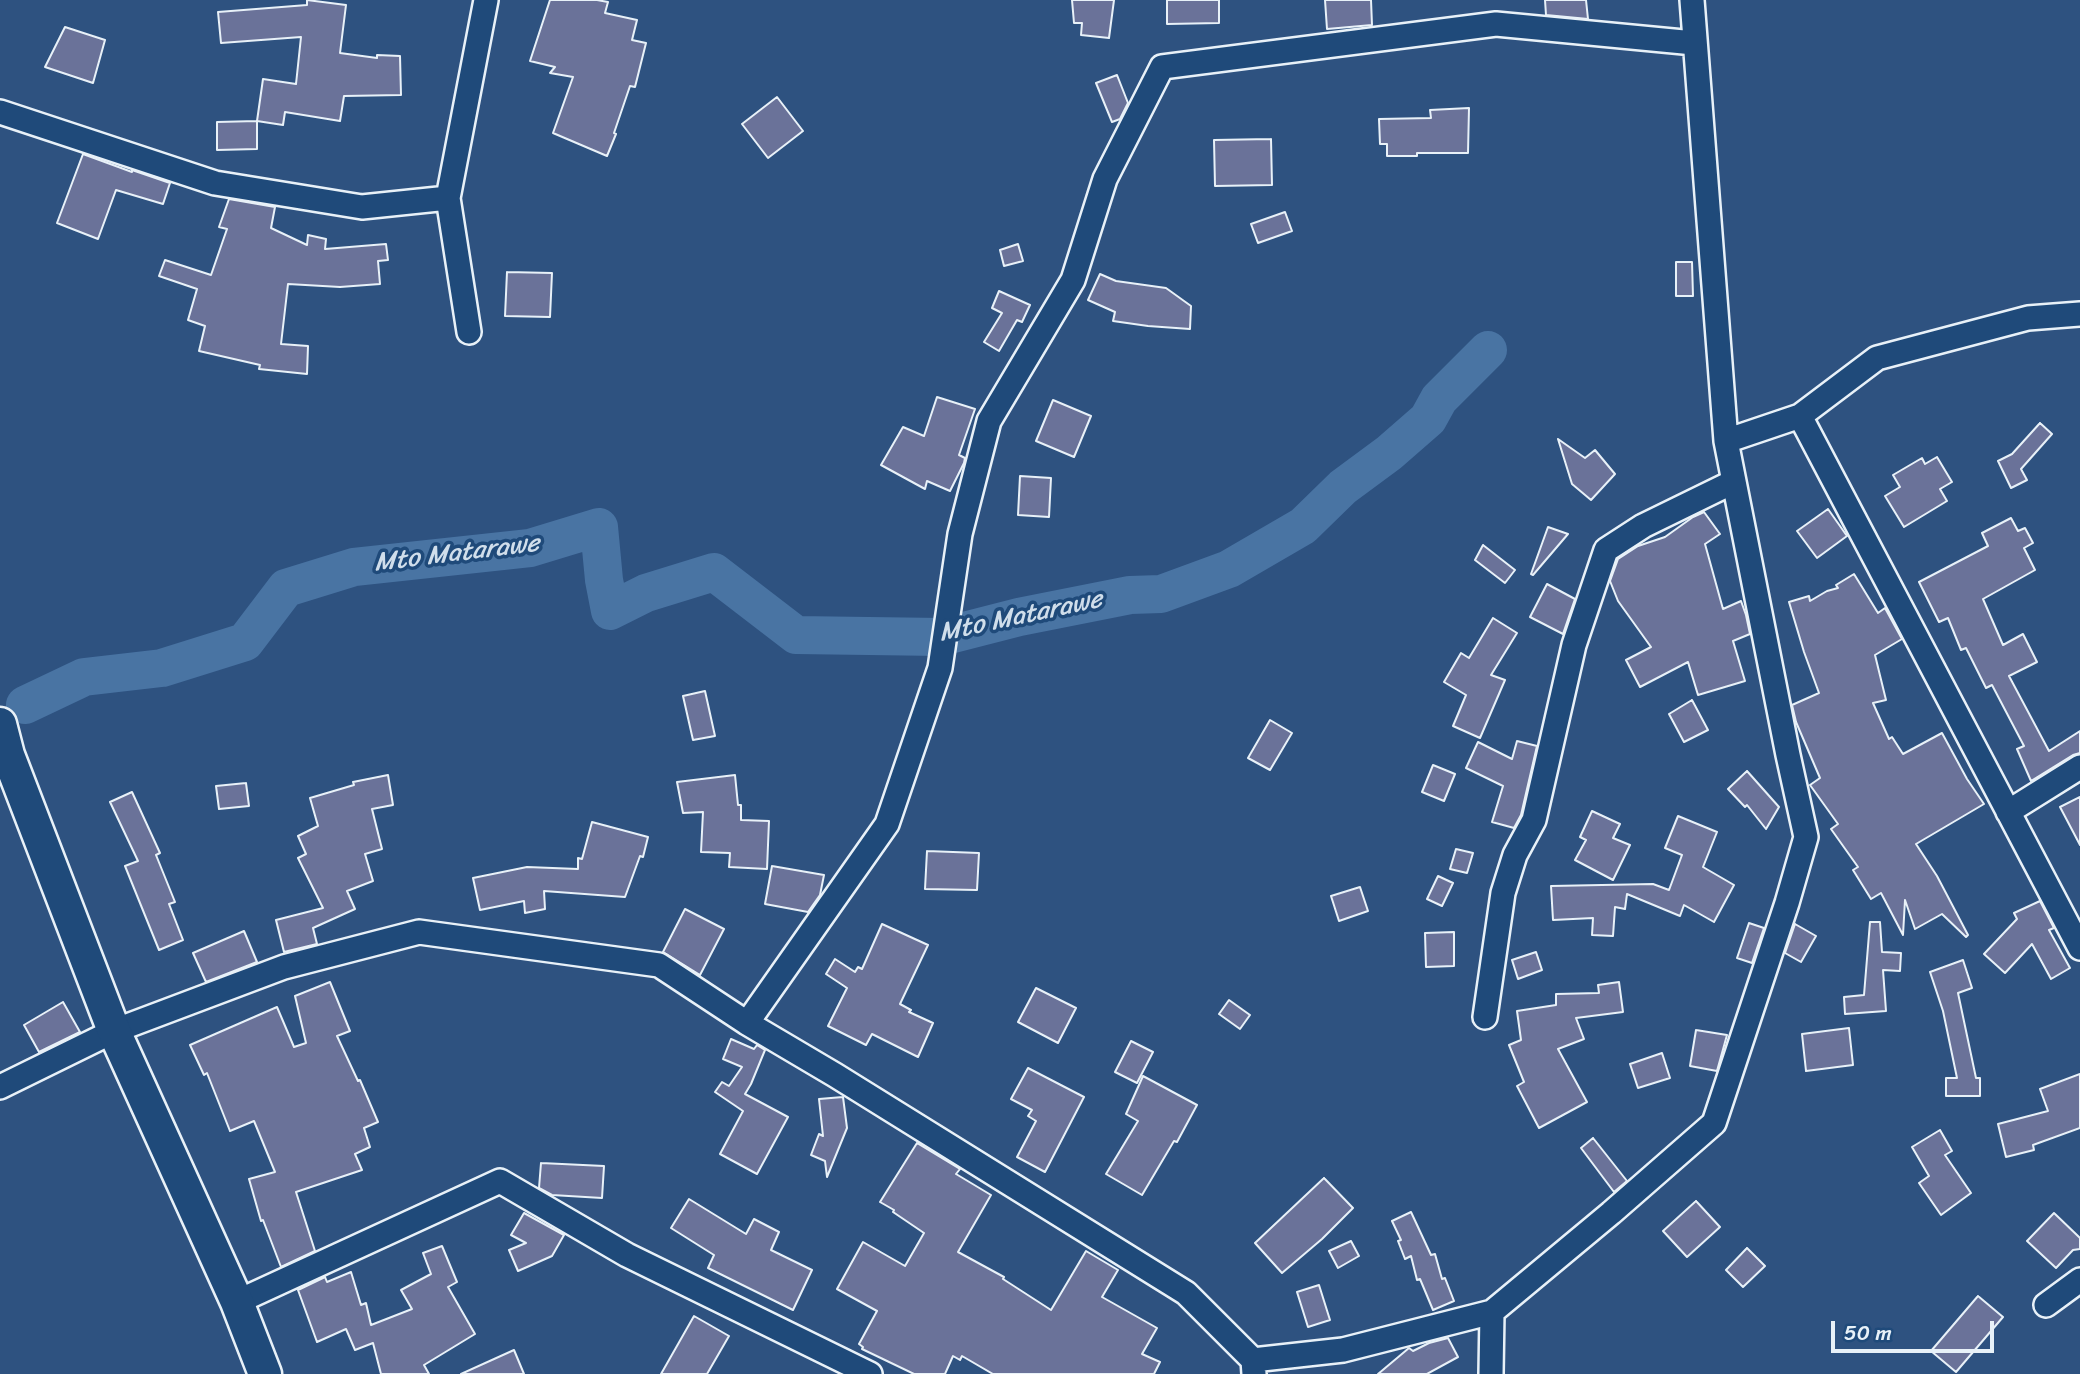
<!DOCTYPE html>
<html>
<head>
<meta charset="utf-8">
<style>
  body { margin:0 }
  #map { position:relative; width:2080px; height:1374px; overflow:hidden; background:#2e5280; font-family:Sriracha,sans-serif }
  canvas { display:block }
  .scale { position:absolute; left:1831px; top:1321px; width:163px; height:32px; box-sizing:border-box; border:4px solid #e8f1f8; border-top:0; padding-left:9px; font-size:21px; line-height:24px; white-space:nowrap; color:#e8f1f8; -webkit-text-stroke:5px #1f4a7a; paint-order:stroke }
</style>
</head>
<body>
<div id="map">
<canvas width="2080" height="1374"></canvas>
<div class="scale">50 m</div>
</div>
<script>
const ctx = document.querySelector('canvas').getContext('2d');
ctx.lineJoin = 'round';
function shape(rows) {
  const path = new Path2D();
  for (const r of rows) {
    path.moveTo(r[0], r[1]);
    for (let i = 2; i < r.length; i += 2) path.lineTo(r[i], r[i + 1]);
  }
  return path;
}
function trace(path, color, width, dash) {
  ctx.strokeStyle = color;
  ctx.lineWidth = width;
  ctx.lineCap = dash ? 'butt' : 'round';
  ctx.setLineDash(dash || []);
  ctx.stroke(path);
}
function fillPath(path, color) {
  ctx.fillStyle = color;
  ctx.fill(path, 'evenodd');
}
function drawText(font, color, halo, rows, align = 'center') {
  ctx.font = font + ' Sriracha,sans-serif';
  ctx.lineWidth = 7;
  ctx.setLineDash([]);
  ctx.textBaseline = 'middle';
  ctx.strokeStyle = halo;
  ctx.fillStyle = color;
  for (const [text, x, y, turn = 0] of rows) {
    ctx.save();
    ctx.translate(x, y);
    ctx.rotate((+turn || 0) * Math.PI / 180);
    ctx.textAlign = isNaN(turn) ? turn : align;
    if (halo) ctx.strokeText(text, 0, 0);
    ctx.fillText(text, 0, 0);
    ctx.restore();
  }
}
const river = shape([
  [25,705,84,677,162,668,245,642,286,588,354,567,530,548,599,527,604,580,610,611,646,593,714,572,796,635,941,637,1019,617,1130,595,1161,594,1229,569,1303,526,1343,487,1389,453,1428,419,1439,399,1488,350]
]);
const building = shape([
  [307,0,346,5,340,53,377,58,377,55,400,56,401,95,344,96,340,121,285,112,283,125,257,121,263,79,296,84,301,37,221,43,218,12,307,5,307,0],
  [550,0,597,0,608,2,605,13,637,20,632,40,646,43,635,87,630,86,614,133,616,134,607,156,553,133,573,77,550,73,555,67,530,61,550,0],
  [1072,0,1114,0,1109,38,1081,35,1082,23,1074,23,1072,0],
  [1167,0,1219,0,1219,23,1167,24,1167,0],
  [1325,0,1371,0,1372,25,1327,29,1325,0],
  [1545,0,1586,0,1588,19,1546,15,1545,0],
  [65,27,105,40,93,83,45,67,65,27],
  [1117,75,1128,103,1120,119,1112,122,1096,83,1117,75],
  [777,97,803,131,768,158,742,124,777,97],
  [1469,108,1468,153,1417,153,1417,156,1387,156,1387,144,1380,144,1379,119,1431,118,1430,110,1469,108],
  [257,121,257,149,217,150,217,122,257,121],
  [1271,139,1272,185,1215,186,1214,140,1271,139],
  [83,154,132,172,132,170,170,183,163,204,116,190,98,239,57,223,83,154],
  [229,199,275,207,271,228,307,245,308,235,326,239,325,249,386,244,388,260,378,261,380,284,340,287,288,284,281,344,308,346,307,374,259,369,260,365,199,351,205,326,188,320,197,289,159,276,165,260,211,275,227,229,219,227,229,199],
  [1285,212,1292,231,1258,243,1251,224,1285,212],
  [1018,244,1023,261,1004,266,1000,250,1018,244],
  [1676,262,1692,262,1693,296,1676,296,1676,262],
  [507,272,552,273,550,317,505,316,507,272],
  [1100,274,1116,281,1166,288,1191,306,1190,329,1148,326,1113,321,1115,312,1088,300,1100,274],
  [999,291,1030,305,1022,322,1017,320,999,351,984,342,1002,313,992,308,999,291],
  [937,397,975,409,959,455,965,458,964,463,950,491,927,481,925,489,881,465,903,427,924,436,937,397],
  [1053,400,1091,416,1074,457,1036,441,1053,400],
  [2040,423,2052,434,2021,469,2027,480,2011,488,1998,461,2012,454,2040,423],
  [1558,439,1585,458,1595,450,1615,474,1591,500,1572,484,1558,439],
  [1937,457,1952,482,1940,489,1947,501,1904,527,1885,496,1900,487,1893,475,1922,458,1925,464,1937,457],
  [1020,476,1051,478,1049,517,1018,515,1020,476],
  [1828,509,1847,536,1817,558,1797,531,1828,509],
  [1704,512,1720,534,1705,544,1723,609,1741,601,1746,615,1750,634,1733,641,1745,681,1698,695,1688,662,1640,687,1626,660,1651,647,1618,601,1610,581,1618,559,1638,546,1665,537,1693,517,1704,512],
  [2011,518,2018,531,2025,528,2033,543,2024,548,2035,570,1983,599,2003,645,2023,634,2037,662,2009,676,2049,751,2080,731,2080,753,2073,755,2031,781,2017,749,2024,746,1992,685,1986,688,1966,648,1961,650,1948,618,1939,622,1919,582,1988,546,1982,533,2011,518],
  [1548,527,1568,534,1533,575,1531,574,1548,527],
  [1483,545,1515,570,1505,583,1475,560,1483,545],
  [1854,574,1878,613,1885,608,1902,639,1875,655,1886,700,1873,703,1889,739,1892,737,1903,754,1942,733,1967,779,1984,804,1916,844,1937,876,1968,935,1966,937,1942,914,1915,929,1905,900,1903,935,1881,893,1871,899,1853,870,1858,867,1831,829,1838,824,1810,785,1820,778,1796,722,1792,705,1819,693,1804,652,1789,602,1809,596,1810,601,1827,591,1838,588,1836,585,1854,574],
  [1547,584,1575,599,1563,634,1530,617,1547,584],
  [1493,618,1517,633,1491,675,1505,680,1480,738,1453,726,1466,695,1444,682,1461,653,1469,658,1493,618],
  [705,691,715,736,693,740,683,696,705,691],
  [1692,700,1708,730,1684,742,1669,714,1692,700],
  [1270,720,1292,733,1270,770,1248,758,1270,720],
  [1517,741,1537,746,1521,815,1514,828,1492,822,1503,786,1466,768,1478,742,1512,759,1517,741],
  [1433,765,1455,774,1444,801,1422,792,1433,765],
  [1747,771,1779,807,1766,829,1747,805,1745,807,1728,789,1747,771],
  [388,775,393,805,372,809,382,849,365,854,373,881,347,891,355,909,313,928,317,944,284,952,276,920,323,908,298,858,306,854,298,836,318,826,310,798,354,785,353,782,388,775],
  [735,775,738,805,741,805,741,820,769,821,767,869,729,867,730,853,701,852,703,812,683,813,677,782,735,775],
  [246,783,249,806,219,809,216,786,246,783],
  [132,792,160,853,156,855,175,902,169,904,183,940,159,950,125,866,138,861,110,802,132,792],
  [2080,797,2080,845,2060,807,2080,797],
  [1592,811,1620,824,1613,838,1630,845,1613,880,1575,860,1586,840,1580,837,1592,811],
  [1678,816,1717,832,1703,867,1734,885,1714,922,1684,905,1680,916,1627,894,1625,909,1615,907,1613,936,1592,935,1593,918,1553,920,1551,886,1653,884,1669,890,1682,855,1665,848,1678,816],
  [592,822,648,837,643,857,640,856,625,897,544,891,545,909,525,913,524,901,480,910,473,878,527,867,578,869,578,858,582,859,592,822],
  [1456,849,1473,853,1467,873,1450,869,1456,849],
  [927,851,979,853,977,890,925,889,927,851],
  [772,866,824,875,820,895,808,912,765,904,772,866],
  [1438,876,1453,883,1442,906,1427,899,1438,876],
  [1360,887,1368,911,1339,921,1331,896,1360,887],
  [2040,901,2054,928,2049,930,2070,968,2051,979,2032,944,2005,973,1984,954,2017,919,2014,913,2040,901],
  [685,909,724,929,700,975,663,952,685,909],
  [1870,922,1880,922,1882,952,1901,953,1900,971,1883,970,1886,1011,1845,1014,1844,997,1864,995,1870,922],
  [1749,923,1764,928,1752,963,1737,958,1749,923],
  [882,924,928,945,900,1004,911,1010,909,1012,933,1023,918,1057,872,1034,866,1045,828,1026,847,988,826,974,835,959,855,972,858,967,862,969,882,924],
  [1795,924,1816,936,1801,962,1785,953,1795,924],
  [244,931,257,962,206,982,193,953,244,931],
  [1454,932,1454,966,1426,967,1425,933,1454,932],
  [1536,952,1542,970,1518,979,1512,960,1536,952],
  [1963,960,1972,988,1958,993,1976,1078,1980,1078,1980,1096,1946,1096,1946,1078,1957,1078,1943,1011,1930,972,1963,960],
  [330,982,350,1031,337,1036,358,1081,360,1080,378,1122,364,1128,370,1147,355,1154,362,1170,296,1192,315,1251,281,1267,263,1220,261,1221,249,1179,275,1172,254,1121,230,1131,207,1073,204,1075,190,1045,277,1007,294,1047,306,1043,295,996,330,982],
  [1619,982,1623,1012,1576,1018,1584,1039,1558,1049,1587,1102,1539,1128,1517,1086,1524,1082,1509,1045,1521,1040,1517,1011,1556,1005,1556,994,1599,993,1598,985,1619,982],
  [1036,988,1076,1008,1058,1043,1018,1022,1036,988],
  [1229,1000,1250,1015,1240,1029,1219,1014,1229,1000],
  [63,1002,80,1032,39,1052,24,1025,63,1002],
  [1849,1028,1853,1065,1806,1071,1802,1034,1849,1028],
  [1696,1030,1727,1035,1717,1071,1690,1066,1696,1030],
  [731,1039,754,1049,757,1045,765,1050,751,1084,745,1094,788,1117,757,1174,720,1154,743,1111,715,1092,722,1082,729,1086,742,1067,723,1059,731,1039],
  [1131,1041,1153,1052,1137,1083,1115,1072,1131,1041],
  [1662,1053,1670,1078,1638,1088,1630,1064,1662,1053],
  [1028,1068,1084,1097,1045,1172,1017,1157,1036,1121,1028,1116,1032,1110,1011,1099,1028,1068],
  [2080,1074,2080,1128,2033,1145,2034,1150,2006,1157,1998,1124,2048,1111,2040,1089,2080,1074],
  [1143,1076,1197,1105,1177,1142,1174,1141,1142,1195,1106,1174,1138,1121,1126,1114,1143,1076],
  [843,1097,847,1128,827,1177,825,1161,811,1155,819,1134,823,1136,819,1099,843,1097],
  [1940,1130,1952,1151,1945,1155,1971,1193,1941,1215,1919,1183,1929,1176,1912,1147,1940,1130],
  [1593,1138,1627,1181,1614,1192,1581,1148,1593,1138],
  [917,1143,960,1169,956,1174,991,1195,958,1252,1004,1277,1003,1279,1051,1310,1086,1251,1118,1270,1102,1297,1157,1328,1142,1354,1160,1362,1154,1374,993,1374,962,1356,960,1360,953,1356,945,1374,914,1374,862,1349,863,1347,859,1344,877,1311,837,1289,863,1242,905,1266,924,1233,893,1212,894,1210,880,1202,917,1143],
  [541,1163,604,1166,602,1198,552,1195,539,1188,541,1163],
  [1324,1178,1353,1208,1322,1239,1282,1273,1255,1243,1324,1178],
  [689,1199,746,1234,754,1219,779,1232,771,1250,812,1270,793,1310,708,1268,714,1255,671,1228,689,1199],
  [1696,1201,1720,1227,1687,1257,1663,1231,1696,1201],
  [1411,1212,1431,1255,1435,1254,1442,1279,1445,1278,1454,1301,1433,1310,1420,1279,1417,1280,1411,1256,1405,1259,1398,1241,1401,1240,1392,1221,1411,1212],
  [524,1213,564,1235,552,1256,518,1271,509,1250,526,1243,511,1235,524,1213],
  [2054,1213,2080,1238,2080,1249,2073,1250,2056,1268,2027,1241,2054,1213],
  [1351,1241,1359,1256,1338,1268,1329,1251,1351,1241],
  [442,1246,457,1282,448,1287,475,1334,424,1365,429,1374,381,1374,373,1343,355,1350,346,1329,317,1342,298,1290,325,1277,327,1282,351,1272,361,1305,366,1303,371,1325,412,1309,401,1290,431,1274,423,1253,442,1246],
  [1747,1248,1765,1266,1743,1287,1726,1270,1747,1248],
  [1319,1285,1330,1320,1308,1327,1297,1292,1319,1285],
  [1978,1296,2003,1317,1956,1372,1931,1351,1978,1296],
  [694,1316,729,1336,707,1374,661,1374,694,1316],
  [1448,1338,1458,1357,1427,1374,1378,1374,1409,1348,1413,1351,1429,1343,1448,1338],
  [514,1350,524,1374,461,1374,514,1350]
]);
const minor = shape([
  [0,112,215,183,362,207,448,198],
  [469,332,448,198,486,0],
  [1800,416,2080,948],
  [1726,441,1800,416,1877,358,2028,318,2080,314],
  [2008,812,2080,767],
  [1485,1017,1503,893,1515,855,1534,820,1574,645,1606,550,1643,526,1733,482],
  [747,1023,887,824,940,668,960,534,989,421,1073,280,1105,179,1162,67,1496,24,1694,43],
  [0,1087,114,1031,284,967,419,932,659,965,747,1023,835,1075,1186,1293,1253,1360,1254,1374],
  [237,1302,500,1181,627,1255,870,1374],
  [2046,1305,2080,1280],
  [1253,1360,1343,1350,1492,1312,1611,1213,1714,1123,1787,903,1806,837,1788,755,1726,441,1692,0],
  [1491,1374,1492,1312]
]);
const secondary = shape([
  [0,724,8,755,114,1031,237,1302,265,1374]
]);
const waterNames = [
  ["Mto Matarawe",457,554,-7],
  ["Mto Matarawe",1021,617,-12]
];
trace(river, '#4974a3', 38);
fillPath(building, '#6a7299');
trace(building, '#e8f1f8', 2);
trace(minor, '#e8f1f8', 28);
trace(secondary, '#e8f1f8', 37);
trace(minor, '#1f4a7a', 23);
trace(secondary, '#1f4a7a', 32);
drawText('italic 26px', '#d0deeb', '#1f4a7a', waterNames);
</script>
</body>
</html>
